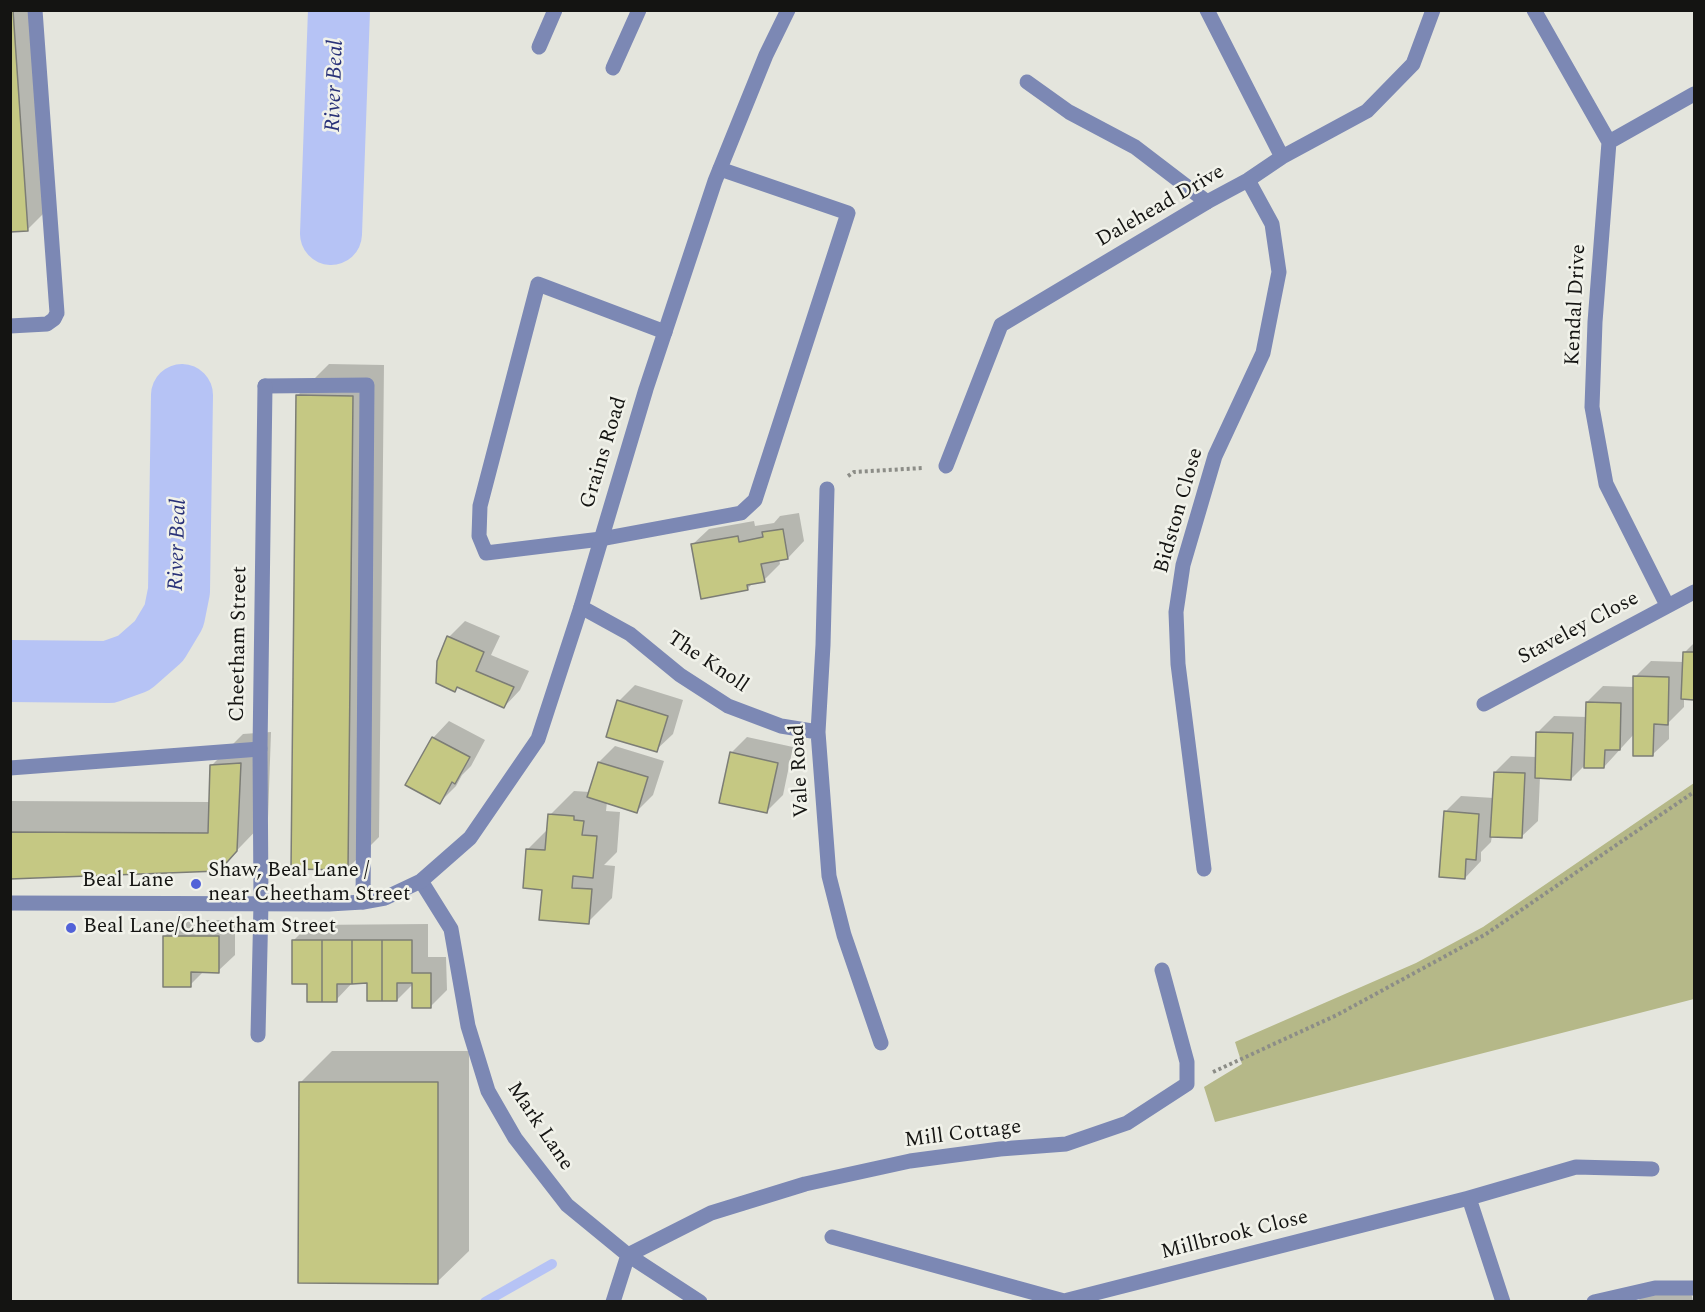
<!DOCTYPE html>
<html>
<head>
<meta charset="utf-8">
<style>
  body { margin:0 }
  #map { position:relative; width:1705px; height:1312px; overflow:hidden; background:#e4e5dd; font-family:Spectral,serif }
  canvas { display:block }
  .frame { position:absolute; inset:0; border:12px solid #141412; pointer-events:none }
</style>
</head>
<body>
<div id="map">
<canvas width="1705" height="1312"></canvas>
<div class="frame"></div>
</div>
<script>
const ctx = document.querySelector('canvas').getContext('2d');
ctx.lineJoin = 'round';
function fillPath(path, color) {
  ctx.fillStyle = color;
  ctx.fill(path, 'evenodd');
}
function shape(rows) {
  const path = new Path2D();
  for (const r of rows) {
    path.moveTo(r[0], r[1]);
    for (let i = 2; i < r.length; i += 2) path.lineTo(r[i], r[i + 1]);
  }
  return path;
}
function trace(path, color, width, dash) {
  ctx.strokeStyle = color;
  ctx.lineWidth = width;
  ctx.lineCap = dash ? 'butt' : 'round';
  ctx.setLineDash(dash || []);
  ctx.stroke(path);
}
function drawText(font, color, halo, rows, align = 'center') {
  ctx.font = font + ' Spectral,serif';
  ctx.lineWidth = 5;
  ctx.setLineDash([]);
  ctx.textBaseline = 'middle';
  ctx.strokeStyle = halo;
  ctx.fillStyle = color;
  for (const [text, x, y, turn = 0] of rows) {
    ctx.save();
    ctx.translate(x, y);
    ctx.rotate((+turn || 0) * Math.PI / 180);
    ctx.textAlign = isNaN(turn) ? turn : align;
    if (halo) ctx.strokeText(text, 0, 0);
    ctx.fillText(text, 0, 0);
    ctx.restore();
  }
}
const green = shape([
  [1694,783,1694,999,1215,1122,1204,1087,1242,1064,1235,1042,1416,963,1483,927]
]);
const shadow = shape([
  [10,10,38,10,52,205,28,229],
  [329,364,384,365,379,837,347,869,297,396],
  [799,513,804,541,788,558,779,559,780,564,764,580,754,582,747,589,692,545,709,529,754,521,755,526,774,523,780,516],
  [465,621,500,636,491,655,529,671,520,690,504,707,458,687,455,690,449,637],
  [1694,643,1694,698,1684,698,1684,707,1669,722,1669,739,1652,755,1634,734,1604,767,1586,764,1571,779,1540,777,1538,821,1521,837,1492,835,1491,842,1481,852,1481,861,1465,878,1445,812,1461,796,1494,798,1495,772,1511,756,1537,757,1538,732,1554,716,1587,717,1587,702,1603,686,1634,687,1635,677,1651,661,1684,662,1685,652],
  [635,685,683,700,673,734,656,750,619,701],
  [449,721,485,740,471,766,462,775,456,786,440,802,433,738],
  [271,732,268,818,218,870,10,878,10,801,210,802,211,766,243,734],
  [747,737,793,747,783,795,767,811,731,753],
  [615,746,664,761,653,795,637,811,607,802,606,811,620,812,617,852,604,865,615,866,612,898,588,922,543,888,528,849,549,828,550,815,574,791,590,792,599,762],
  [181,920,235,920,235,955,218,971,204,971,190,985,165,936],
  [428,924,428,957,446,957,447,990,430,1007,414,983,397,1000,369,982,353,982,336,1000,309,982,293,941,309,925],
  [332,1051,469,1051,469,1251,437,1282,301,1082],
  [1690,1286,1693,1302,1637,1302,1644,1294]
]);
const stream = shape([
  [485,1302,552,1264]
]);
const river = shape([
  [331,234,339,10],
  [10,671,109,672,134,663,159,641,174,616,179,591,182,395]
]);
const building = shape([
  [10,10,13,10,28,231,10,232,10,10],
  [296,395,353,396,348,870,291,869,296,395],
  [783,529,788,559,761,564,765,582,747,585,748,590,701,599,691,544,738,536,739,542,763,537,762,532,783,529],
  [447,636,484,652,476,671,514,687,504,708,457,687,455,692,436,683,437,661,447,636],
  [1683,652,1694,652,1694,700,1681,699,1683,652],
  [1633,676,1669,677,1668,725,1654,724,1653,756,1633,756,1633,676],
  [617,700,668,716,657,752,606,737,617,700],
  [1586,702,1621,703,1620,750,1605,750,1604,768,1584,768,1586,702],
  [1536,732,1573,733,1571,780,1535,778,1536,732],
  [432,737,470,757,455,784,452,782,440,804,405,785,432,737],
  [730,752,778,763,767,813,719,803,730,752],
  [598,762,648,777,637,813,587,797,598,762],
  [241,763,237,851,219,871,10,879,10,832,208,833,210,765,241,763],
  [1494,772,1525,773,1522,838,1490,837,1494,772],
  [1444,811,1479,814,1476,860,1466,859,1465,879,1439,877,1444,811],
  [548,814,574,816,574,820,584,821,582,835,597,836,593,878,573,876,572,888,592,889,589,924,539,920,542,890,523,888,526,849,545,850,548,814],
  [163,936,219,936,219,973,191,972,191,987,163,987,163,936],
  [292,940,322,940,322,1002,307,1002,307,984,292,984,292,940],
  [322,940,352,940,352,984,337,984,337,1002,322,1002,322,940],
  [352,940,382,940,382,1001,367,1001,367,983,352,984,352,940],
  [382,940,412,940,412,973,431,973,431,1008,412,1008,412,983,397,983,397,1001,382,1001,382,940],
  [299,1082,438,1082,438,1284,298,1283,299,1082]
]);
const path = shape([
  [848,476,854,472,923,468],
  [1213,1072,1337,1015,1486,934,1694,792]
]);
const service = shape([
  [539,47,555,10],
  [613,68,639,10],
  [1027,82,1069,112,1135,147,1207,202],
  [10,326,47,324,54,319,57,313,35,10],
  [665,332,538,284,480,506,479,536,486,553,601,539,741,513,755,500,848,213,720,169],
  [265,386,367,385,363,902],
  [10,768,260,749]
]);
const minor = shape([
  [1207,10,1282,157],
  [1534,10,1609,142,1595,322,1592,407,1606,484,1667,605],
  [1609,142,1694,94],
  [946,466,1001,325,1207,202,1248,180,1282,157,1367,111,1413,64,1433,10],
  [827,489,823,645,818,732,829,876,844,935,881,1043],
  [581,607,630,634,680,675,728,706,781,726,818,732],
  [1484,704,1694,592],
  [1204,869,1178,664,1176,612,1183,565,1215,456,1263,353,1279,272,1272,224,1248,180],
  [421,881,451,929,468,1026,488,1091,515,1138,567,1205,628,1255,700,1302],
  [258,1035,261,903,260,749,265,386],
  [1469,1198,1503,1302],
  [832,1237,1064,1301,1469,1198,1576,1167,1652,1169],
  [613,1302,628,1255,711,1213,805,1184,910,1161,1000,1149,1066,1144,1127,1123,1187,1084,1187,1062,1162,970],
  [1594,1302,1655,1288,1694,1288]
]);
const tertiary = shape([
  [10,903,329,904,363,902,385,898,421,881,470,838,538,739,581,607,646,389,715,181,766,55,788,10]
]);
const markers = [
  [196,884,6,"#5262d8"],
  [71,928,6,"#5262d8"]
];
const streetNames = [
  ["Dalehead Drive",1161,207,-30],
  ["Kendal Drive",1577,305,-87],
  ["Grains Road",605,453,-73],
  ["Bidston Close",1180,511,-74],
  ["Staveley Close",1579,629,-28],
  ["Cheetham Street",240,644,-89],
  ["The Knoll",707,663,34],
  ["Vale Road",801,771,-93],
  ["Beal Lane",128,882],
  ["Mark Lane",539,1127,56],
  ["Mill Cottage",963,1135,-7],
  ["Millbrook Close",1235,1236,-14]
];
const poiNames = [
  ["Shaw, Beal Lane /",208,872],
  ["near Cheetham Street",208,896],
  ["Beal Lane/Cheetham Street",83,928]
];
const waterNames = [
  ["River Beal",336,86,-88],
  ["River Beal",179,545,-88]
];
fillPath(green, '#b5b888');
fillPath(shadow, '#0003');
trace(stream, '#b6c3f5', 10);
trace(river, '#b6c3f5', 62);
fillPath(building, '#c5c883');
trace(building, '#7c7d76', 1.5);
trace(path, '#8c8d87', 4, [3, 3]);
trace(service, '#7c88b4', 15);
trace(minor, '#7c88b4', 15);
trace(tertiary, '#7c88b4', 15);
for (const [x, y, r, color] of markers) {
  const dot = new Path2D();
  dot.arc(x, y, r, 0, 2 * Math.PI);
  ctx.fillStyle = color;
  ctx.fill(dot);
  trace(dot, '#f1f2ea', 2);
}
drawText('21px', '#141412', '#f1f2ea', streetNames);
drawText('21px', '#141412', '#f1f2ea', poiNames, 'left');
drawText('italic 22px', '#283178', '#f1f2ea', waterNames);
</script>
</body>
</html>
